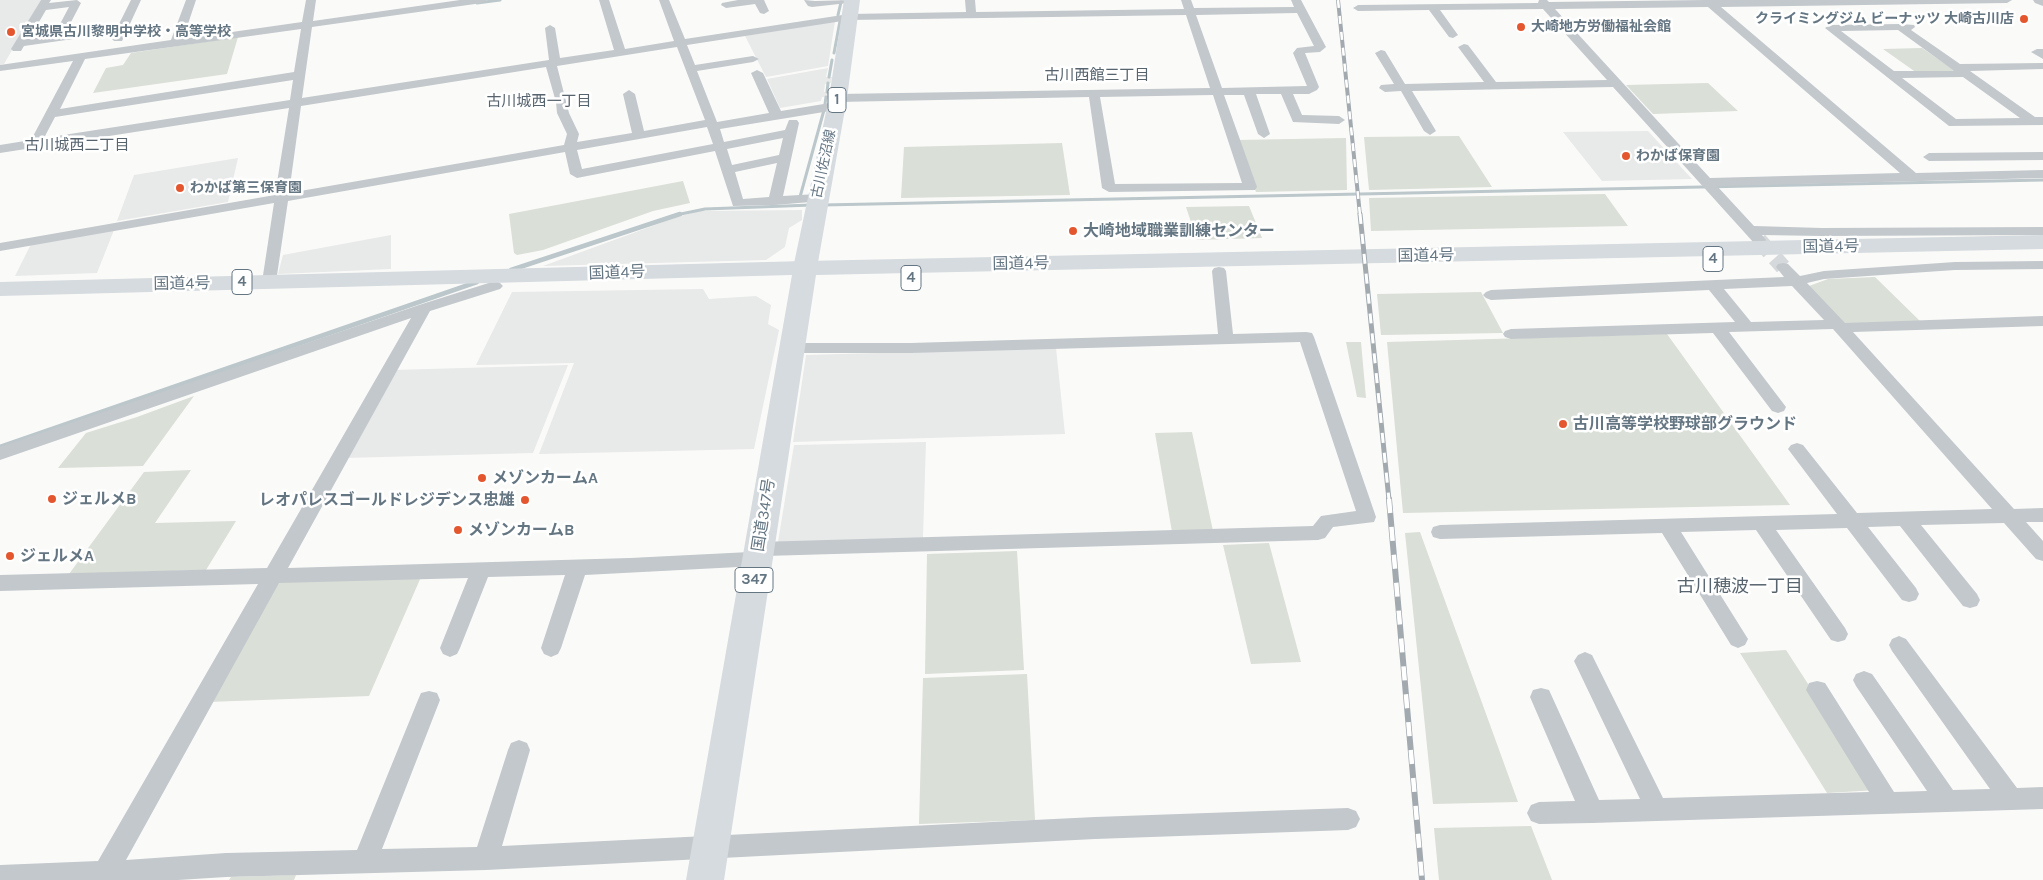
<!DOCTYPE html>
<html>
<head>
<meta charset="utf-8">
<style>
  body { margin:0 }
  canvas { display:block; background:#fafaf8 }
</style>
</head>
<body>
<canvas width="2043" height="880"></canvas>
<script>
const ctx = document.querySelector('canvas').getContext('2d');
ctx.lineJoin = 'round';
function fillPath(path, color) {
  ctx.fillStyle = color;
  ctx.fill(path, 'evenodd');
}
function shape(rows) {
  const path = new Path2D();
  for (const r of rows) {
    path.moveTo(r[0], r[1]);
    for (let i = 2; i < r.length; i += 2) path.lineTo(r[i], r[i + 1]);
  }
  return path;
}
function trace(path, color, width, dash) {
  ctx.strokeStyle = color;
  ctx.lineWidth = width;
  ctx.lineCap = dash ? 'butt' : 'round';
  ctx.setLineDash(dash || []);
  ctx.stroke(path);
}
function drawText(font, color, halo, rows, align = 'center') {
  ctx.font = font + ' Karla,"Noto Sans JP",sans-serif';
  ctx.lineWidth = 5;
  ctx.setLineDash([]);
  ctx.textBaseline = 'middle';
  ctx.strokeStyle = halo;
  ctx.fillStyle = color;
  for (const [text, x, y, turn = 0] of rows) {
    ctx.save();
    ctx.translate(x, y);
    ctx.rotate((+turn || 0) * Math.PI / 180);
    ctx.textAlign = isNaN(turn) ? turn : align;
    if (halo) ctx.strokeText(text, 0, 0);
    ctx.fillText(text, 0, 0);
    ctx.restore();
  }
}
const built = shape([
  [0,0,41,0,4,64,0,65],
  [835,21,828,66,766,77,745,36],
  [828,68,826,77,832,77,831,83,825,84,824,92,829,92,828,97,822,97,821,101,780,108,767,79],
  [1648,131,1692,179,1602,181,1563,132],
  [238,158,228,202,117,221,134,175],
  [802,210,802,220,789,228,785,247,766,260,543,266,677,217,700,211],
  [114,230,97,273,15,276,31,244],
  [391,235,391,269,278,274,283,255],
  [703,289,709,299,756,296,771,305,768,324,779,330,754,449,539,454,574,363,476,365,512,292],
  [1056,348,1065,434,793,442,806,355],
  [568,365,533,453,344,458,393,370],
  [926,442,923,538,778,542,794,445]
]);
const green = shape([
  [238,37,227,74,93,93,106,68,123,65,131,53],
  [1922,48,1957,72,1917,73,1883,49],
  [1708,83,1738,111,1653,114,1626,85],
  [1459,136,1492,187,1369,190,1364,137],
  [1346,138,1347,190,1256,192,1238,140],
  [1062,143,1070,195,901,198,904,147],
  [683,181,690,203,653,211,543,250,517,255,514,253,509,214],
  [1605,194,1628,226,1371,231,1369,198],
  [1249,206,1262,238,1197,240,1186,207],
  [1875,277,1921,322,1844,325,1809,286,1828,279],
  [1481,292,1503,333,1381,335,1377,294],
  [1667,334,1790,505,1403,513,1387,342],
  [1346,342,1361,342,1366,398,1357,397],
  [194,396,143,466,58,468,86,433,137,417],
  [1192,432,1213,531,1172,532,1155,433],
  [191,470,155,523,236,521,206,570,69,574,144,472],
  [1420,532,1518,802,1433,804,1405,533],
  [1269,543,1301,662,1251,664,1223,545],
  [1017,551,1024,670,925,674,927,554],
  [421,577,369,696,208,702,275,582],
  [1786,650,1877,790,1827,793,1740,653],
  [1027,674,1035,820,919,824,923,678],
  [1531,826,1552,880,1439,880,1434,828],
  [296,875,294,880,229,880,231,877]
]);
const streamFar1 = shape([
  [477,3,500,0],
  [838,15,841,2],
  [834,53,840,21],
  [829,77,832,60],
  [827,92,828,83],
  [825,104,826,97],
  [800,197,824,110],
  [823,205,2043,180],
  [676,215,705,209,812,205]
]);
const stream = shape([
  [511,270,680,214],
  [0,447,477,282]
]);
const minorTunnel = shape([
  [1759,240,1783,267]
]);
const minor = shape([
  [41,0,51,0,49,3,77,0,81,3,70,24,65,27,60,24,69,7,46,10,29,39,118,26,131,0,141,0,122,41,114,41,112,39,115,33,24,46,21,51,13,51,11,49,41,0],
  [186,0,196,0,183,39,302,22,306,0,316,0,313,21,460,0,487,0,482,3,312,27,302,98,549,60,545,28,550,25,555,28,560,58,614,50,599,0,609,0,625,49,674,41,659,0,669,0,685,39,849,14,966,12,965,0,975,0,976,12,1184,9,1181,0,1191,0,1194,8,1294,7,1291,0,1301,0,1326,47,1320,52,1305,53,1319,87,1317,90,1309,94,1293,94,1302,115,1339,116,1345,120,1339,124,1293,122,1281,94,1256,94,1270,134,1264,138,1258,134,1244,95,1224,95,1257,187,1255,190,1109,192,1102,188,1089,97,838,102,832,98,838,94,1210,88,1186,15,849,20,687,45,695,65,753,56,759,59,753,62,697,71,717,122,769,113,751,73,757,70,763,73,781,111,836,102,840,103,842,106,840,109,836,110,720,129,724,142,785,130,789,120,797,120,799,123,783,196,817,194,824,198,822,201,775,205,733,206,715,151,577,178,570,174,565,152,288,201,276,282,274,285,269,286,264,285,262,282,274,203,0,251,0,243,275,195,289,108,0,153,0,145,31,140,73,61,0,71,0,65,171,40,186,0],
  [1297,13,1314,46,1297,48,1293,53,1307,86,1222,88,1196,15,1297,13],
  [301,29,294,72,60,109,85,59,301,29],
  [677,47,705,120,644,131,635,94,629,90,623,94,632,133,577,142,579,134,569,113,557,66,677,47],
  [546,67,556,102,557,113,567,134,564,145,289,193,301,106,546,67],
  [293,80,290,100,44,138,55,117,293,80],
  [1213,95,1242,183,1115,184,1100,97,1213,95],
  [707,127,713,144,582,169,577,150,707,127],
  [783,138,779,155,732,165,727,149,783,138],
  [777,163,769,197,743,199,735,172,777,163],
  [738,0,764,0,769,11,764,14,760,13,755,4,726,8,721,5,722,3,738,0],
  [804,0,815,1,853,0,848,3,812,7,808,6,804,0],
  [1539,0,1547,0,1549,2,1705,0,2012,0,2007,3,1721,7,1916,173,2043,170,2043,178,1717,186,1754,226,1822,228,2043,227,2043,235,1822,236,1762,235,1766,240,1764,243,1754,243,1613,87,1412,91,1436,131,1430,135,1424,131,1401,91,1385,92,1379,88,1381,85,1394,84,1375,53,1381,50,1385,51,1405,84,1484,82,1458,47,1464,44,1468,45,1496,82,1607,80,1543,9,1440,10,1458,35,1453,38,1449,37,1429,10,1358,11,1353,8,1358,5,1538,3,1539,0],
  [1708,7,1900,173,1710,178,1555,9,1708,7],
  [1900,24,1914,25,1915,27,1911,30,1960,64,2043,63,2043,69,1970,71,2035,117,2043,117,2043,125,1949,126,1825,28,1830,25,1900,24],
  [1898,30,1953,70,1954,71,1894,71,1841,31,1898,30],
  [1963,77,2020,118,1956,119,1902,78,1963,77],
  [2037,49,2043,49,2043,59,2031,52,2037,49],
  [2043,152,2043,160,1929,161,1923,157,1929,153,2043,152],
  [2043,261,2043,269,1955,270,1824,279,1807,283,1845,323,2043,316,2043,326,1853,332,2014,509,2043,508,2043,522,2026,522,2043,541,2043,561,2036,559,2004,523,1921,525,1977,594,1980,600,1977,606,1970,608,1963,606,1900,526,1868,527,1916,588,1919,594,1916,600,1909,602,1902,600,1847,528,1776,530,1845,628,1848,634,1845,640,1838,642,1831,640,1756,530,1681,532,1748,639,1745,645,1738,648,1731,645,1662,533,1440,539,1433,537,1431,532,1433,527,1440,525,1837,514,1788,449,1791,445,1797,443,1803,445,1857,513,1992,509,1833,329,1729,332,1786,407,1784,411,1778,413,1772,411,1713,333,1511,339,1505,337,1503,334,1505,331,1511,329,1735,322,1709,290,1491,300,1486,298,1483,295,1486,292,1491,290,1784,277,1776,267,1778,264,1783,263,1788,264,1800,276,1824,271,1955,262,2043,261],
  [1792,286,1824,320,1751,322,1724,289,1792,286],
  [1219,267,1224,268,1226,271,1233,334,1306,332,1312,333,1314,337,1376,517,1374,522,1333,527,1325,538,1318,540,765,556,767,559,764,564,757,566,585,575,561,648,558,654,551,657,544,654,541,648,565,575,488,577,460,648,457,654,450,657,443,654,440,648,468,578,279,583,126,860,226,853,357,850,418,700,421,693,429,691,437,693,440,700,382,849,477,847,508,750,511,743,519,740,527,743,530,750,502,846,1095,817,1348,808,1356,811,1360,819,1356,827,1348,830,1095,839,486,870,226,877,178,880,0,880,0,865,98,861,258,584,0,591,0,575,267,568,411,318,0,460,0,447,419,305,495,281,500,283,503,286,500,289,430,311,288,568,630,558,750,552,748,549,751,544,758,542,1313,526,1321,516,1356,511,1300,342,910,353,793,353,787,352,785,348,787,344,793,343,910,343,1218,334,1212,271,1214,268,1219,267],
  [1899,636,1906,639,2017,788,2043,787,2043,809,1592,823,1539,824,1531,821,1527,813,1531,805,1539,802,1575,801,1530,697,1533,690,1541,688,1549,690,1599,800,1640,799,1574,661,1578,655,1585,652,1592,655,1663,798,1869,792,1806,690,1809,683,1817,681,1825,683,1894,792,1927,791,1856,686,1853,680,1856,674,1864,671,1872,674,1953,790,1990,789,1892,651,1889,645,1892,639,1899,636]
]);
const tertiary = shape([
  [2033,0,2043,0,2043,6,2035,3,2033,0]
]);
const primary = shape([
  [844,0,860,0,847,98,817,268,813,273,805,275,797,273,793,268,829,98,844,0]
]);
const trunk = shape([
  [2043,235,2043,249,816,275,724,880,686,880,792,275,0,296,0,282,805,261,2043,235]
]);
const railFar2 = shape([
  [1338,0,1360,215]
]);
const railFar1 = shape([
  [1360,214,1389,500]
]);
const rail = shape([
  [1389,499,1422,880]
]);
const markers = [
  [2024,19,5,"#e4572e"],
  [1521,27,5,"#e4572e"],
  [11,32,5,"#e4572e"],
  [1626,156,5,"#e4572e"],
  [180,188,5,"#e4572e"],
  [1073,231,5,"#e4572e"],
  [1563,424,5,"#e4572e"],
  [482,478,5,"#e4572e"],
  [52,499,5,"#e4572e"],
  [525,500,5,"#e4572e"],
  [458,530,5,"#e4572e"],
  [10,556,5,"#e4572e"]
];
const farPoinames = [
  ["クライミングジム ビーナッツ 大崎古川店",2014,19,"right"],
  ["大崎地方労働福祉会館",1531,27],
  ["宮城県古川黎明中学校・高等学校",21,32],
  ["わかば保育園",1636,156],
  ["わかば第三保育園",190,188]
];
const farStreetnames = [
  ["古川佐沼線",824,164,-78]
];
const farNeighbourhoodnames = [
  ["古川西館三丁目",1097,76],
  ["古川城西一丁目",539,102],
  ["古川城西二丁目",77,146]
];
const shields = [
  [837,100,18],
  [1713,259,20],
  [911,278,20],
  [242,282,20],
  [754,580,38]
];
const shieldNames = [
  ["1",837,100],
  ["4",1713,259],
  ["4",911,278],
  ["4",242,282],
  ["347",754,580]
];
const poiNames = [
  ["大崎地域職業訓練センター",1083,231],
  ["古川高等学校野球部グラウンド",1573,424],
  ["メゾンカームA",492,478],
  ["ジェルメB",62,499],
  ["レオパレスゴールドレジデンス忠雄",515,500,"right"],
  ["メゾンカームB",468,530],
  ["ジェルメA",20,556]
];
const streetNames = [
  ["国道4号",1831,247,-1],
  ["国道4号",1426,256,-1],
  ["国道4号",1021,264,-1],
  ["国道4号",617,273,-2],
  ["国道4号",182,284,-1],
  ["国道347号",764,515,-81]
];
const neighbourhoodNames = [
  ["古川穂波一丁目",1740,587]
];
fillPath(built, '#e8e9e9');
fillPath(green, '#dadfd7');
trace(streamFar1, '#bbc7cb', 3);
trace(stream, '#bbc7cb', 4.5);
trace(minorTunnel, '#d5d9db', 16, [16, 8]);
fillPath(minor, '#c3c8cc');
fillPath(tertiary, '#c3c8cc');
fillPath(primary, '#d6dbdf');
fillPath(trunk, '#d6dbdf');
trace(railFar2, '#a2aab0', 4);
trace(railFar1, '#a2aab0', 5);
trace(rail, '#a2aab0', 6);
trace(railFar2, '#fff', 2.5, [8]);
trace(railFar1, '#fff', 3, [10]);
trace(rail, '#fff', 4.5, [14]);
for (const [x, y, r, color] of markers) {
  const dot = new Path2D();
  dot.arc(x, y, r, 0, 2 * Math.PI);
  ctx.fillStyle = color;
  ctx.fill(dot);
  trace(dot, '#fff', 2);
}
drawText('bold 14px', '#657683', '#fff', farPoinames, 'left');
drawText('14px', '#657683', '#fff', farStreetnames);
drawText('15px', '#57646e', '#fff', farNeighbourhoodnames);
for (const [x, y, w] of shields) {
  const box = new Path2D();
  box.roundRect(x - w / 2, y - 12.5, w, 25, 4);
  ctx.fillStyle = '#fff';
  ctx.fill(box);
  trace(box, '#657683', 1);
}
drawText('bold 15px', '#657683', null, shieldNames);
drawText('bold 16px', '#657683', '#fff', poiNames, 'left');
drawText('16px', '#657683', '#fff', streetNames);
drawText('18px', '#57646e', '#fff', neighbourhoodNames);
</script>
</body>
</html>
